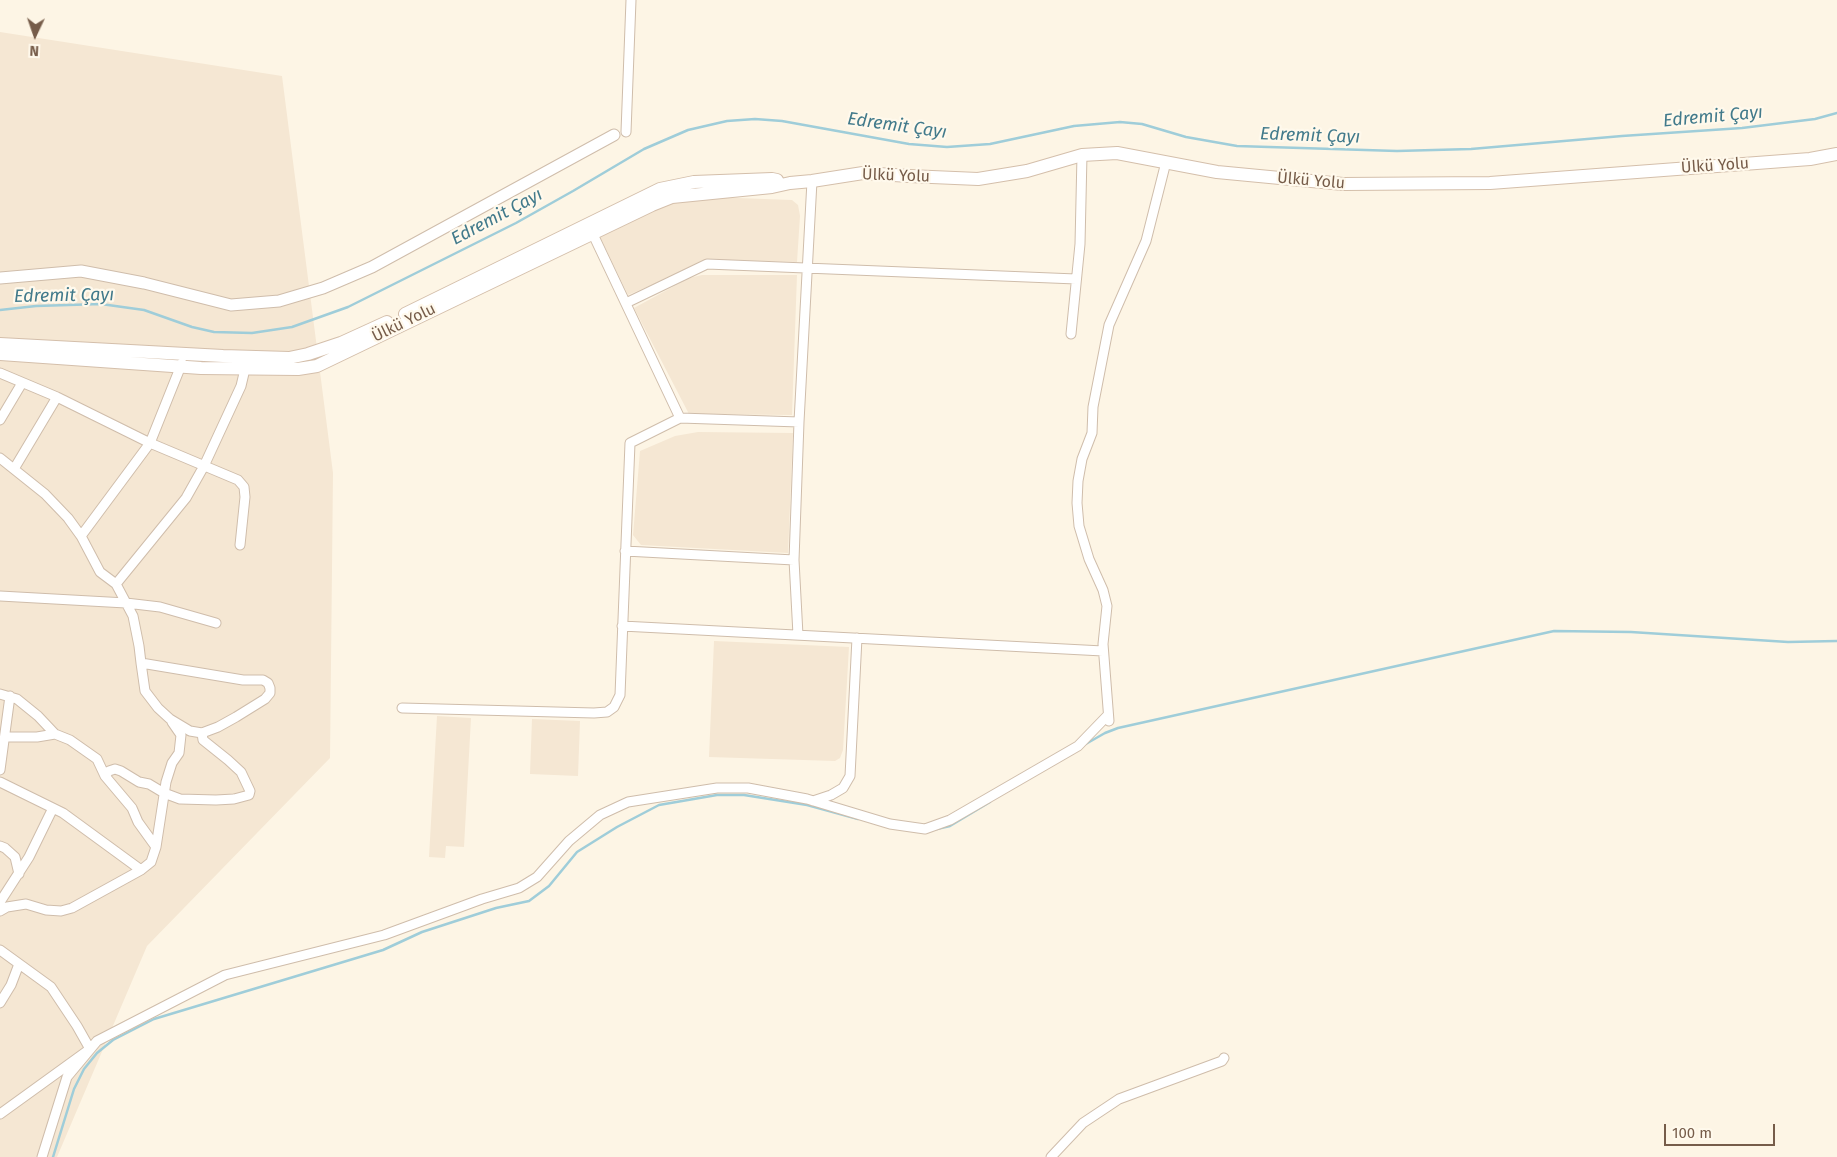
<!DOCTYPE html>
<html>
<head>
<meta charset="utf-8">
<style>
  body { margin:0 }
  #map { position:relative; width:1837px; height:1157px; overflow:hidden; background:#fdf5e5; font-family:"Fira Sans",sans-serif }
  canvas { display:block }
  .north { position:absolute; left:10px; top:10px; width:50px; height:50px; -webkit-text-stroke:4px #fff9ec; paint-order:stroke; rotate:183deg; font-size:14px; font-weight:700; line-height:20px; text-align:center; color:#765c49 }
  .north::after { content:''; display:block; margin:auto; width:18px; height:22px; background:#765c49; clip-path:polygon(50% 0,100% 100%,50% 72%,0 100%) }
  .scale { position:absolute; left:1664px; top:1124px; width:111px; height:22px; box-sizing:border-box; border:2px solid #765c49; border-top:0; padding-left:6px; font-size:15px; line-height:18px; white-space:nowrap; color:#765c49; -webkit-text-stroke:4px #fff9ec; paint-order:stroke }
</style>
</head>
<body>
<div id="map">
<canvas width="1837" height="1157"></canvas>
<div class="north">N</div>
<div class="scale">100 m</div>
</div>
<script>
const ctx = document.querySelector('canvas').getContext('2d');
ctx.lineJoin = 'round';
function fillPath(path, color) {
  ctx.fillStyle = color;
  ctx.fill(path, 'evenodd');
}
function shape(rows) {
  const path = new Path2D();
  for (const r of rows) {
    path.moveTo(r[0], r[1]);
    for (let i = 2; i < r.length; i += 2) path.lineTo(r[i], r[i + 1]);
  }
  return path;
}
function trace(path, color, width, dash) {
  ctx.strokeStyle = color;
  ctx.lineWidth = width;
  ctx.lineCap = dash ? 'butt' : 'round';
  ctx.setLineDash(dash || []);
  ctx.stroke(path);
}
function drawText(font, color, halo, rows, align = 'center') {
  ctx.font = font + ' "Fira Sans",sans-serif';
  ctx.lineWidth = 4.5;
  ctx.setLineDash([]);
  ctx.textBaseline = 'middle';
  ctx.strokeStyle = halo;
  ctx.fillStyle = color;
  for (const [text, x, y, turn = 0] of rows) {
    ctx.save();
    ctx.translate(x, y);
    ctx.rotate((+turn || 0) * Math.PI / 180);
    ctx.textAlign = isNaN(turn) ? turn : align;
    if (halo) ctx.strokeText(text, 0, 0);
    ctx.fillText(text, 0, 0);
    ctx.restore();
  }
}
const residential = shape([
  [0,32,282,76,333,473,330,758,147,946,57,1157,0,1157],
  [710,197,792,200,798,205,800,216,797,262,710,260,628,295,600,237,670,203],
  [702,275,797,275,792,415,689,414,634,308,689,278],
  [698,432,793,433,788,553,641,545,633,535,640,451,675,436],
  [714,641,849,647,843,750,840,758,835,761,709,757],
  [437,716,471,718,464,847,446,846,445,858,429,857],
  [532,719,580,721,578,776,530,774]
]);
const stream = shape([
  [0,310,36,306,101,304,144,310,192,327,214,332,252,333,292,327,348,307,516,223,573,191,644,149,688,130,727,121,755,119,782,121,909,144,947,147,990,144,1074,126,1120,122,1142,124,1186,137,1237,146,1397,151,1471,149,1622,136,1742,128,1815,119,1837,113],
  [1084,745,1105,733,1118,728,1554,631,1631,632,1788,642,1837,641],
  [937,829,950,826,990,802],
  [53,1157,74,1089,84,1069,97,1053,113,1040,154,1019,383,950,422,932,496,908,529,901,549,886,577,852,617,827,659,805,717,795,744,795,807,805,858,819]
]);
const minor = shape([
  [626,132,631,0],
  [590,228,680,418],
  [626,303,707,264,1076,279],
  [1071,334,1080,244,1082,155],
  [0,373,57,397,150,443,238,480,244,487,245,497,240,545],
  [0,420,22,383],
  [0,458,45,494,68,518,81,536,100,572,116,584,133,616,139,646,141,663,145,691,158,708,170,719,190,731,202,733,218,727,236,717,265,699,270,693,270,688,268,683,263,680,243,680,141,663],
  [14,469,57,397],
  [81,536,150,443,182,363],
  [625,551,794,560],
  [116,584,186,498,204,466,241,386,245,369],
  [0,596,126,603,160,607,216,623],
  [622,626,1103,651],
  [798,635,794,560,799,422,812,181],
  [0,694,17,699,38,716,55,734],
  [402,708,594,713,607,712,614,707,620,695,630,443,680,418,799,422],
  [1109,721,1103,644,1107,606,1103,590,1089,559,1079,526,1077,503,1078,481,1082,459,1092,433,1093,407,1109,325,1146,241,1166,162],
  [6,737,37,737,55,734,70,740,97,759,105,776,132,808,138,822,156,847],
  [0,770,10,696],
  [105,776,109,771,115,769,121,771,139,782,149,784,164,793,180,799,216,800,234,799,249,795,250,791,241,772,228,760,203,740,202,733],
  [0,782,63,813,141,870],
  [813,801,831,795,843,788,850,776,857,638],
  [0,846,5,848,15,857,19,874],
  [0,902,29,857,53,808],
  [0,911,7,907,26,904,46,910,61,911,72,908,141,870,151,862,156,847,166,782,172,763,179,753,181,735,172,722],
  [0,950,51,987,77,1026,90,1049,0,1114],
  [0,1003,11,985,19,964],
  [42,1157,67,1077,97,1041,225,975,384,935,482,899,519,888,537,877,569,841,600,815,628,802,717,788,748,788,807,799,890,824,925,829,950,820,1078,746,1108,715],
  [1051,1157,1083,1123,1119,1099,1222,1061,1224,1058]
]);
const tertiary = shape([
  [0,278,81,271,144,283,231,305,279,301,323,288,372,267,614,135]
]);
const secondary = shape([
  [405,314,660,189,694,182,772,179,777,180],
  [0,344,223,356,289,358,308,354,341,343,387,322],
  [0,354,201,368,298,369,317,366,652,205,672,197,772,187,790,183,812,181,863,173,909,176,978,179,1027,171,1082,155,1117,153,1217,172,1343,184,1490,183,1810,159,1837,154]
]);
const streetNames = [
  ["Ülkü Yolu",1715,166,-4],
  ["Ülkü Yolu",896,176,2],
  ["Ülkü Yolu",1311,181,5],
  ["Ülkü Yolu",404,323,-26]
];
const waterNames = [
  ["Edremit Çayı",1713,117,-5],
  ["Edremit Çayı",897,126,8],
  ["Edremit Çayı",1310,136,2],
  ["Edremit Çayı",497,217,-28],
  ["Edremit Çayı",64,296,-1]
];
fillPath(residential, '#f5e7d3');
trace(stream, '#9fcdd9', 2.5);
trace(minor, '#cfbdab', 11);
trace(tertiary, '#cfbdab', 13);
trace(secondary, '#d4bfab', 14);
trace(minor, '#fff', 9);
trace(tertiary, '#fff', 11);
trace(secondary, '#fff', 12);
drawText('16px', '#765c49', '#fff9ec', streetNames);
drawText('italic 18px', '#427a8b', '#fff9ec', waterNames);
</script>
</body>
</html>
